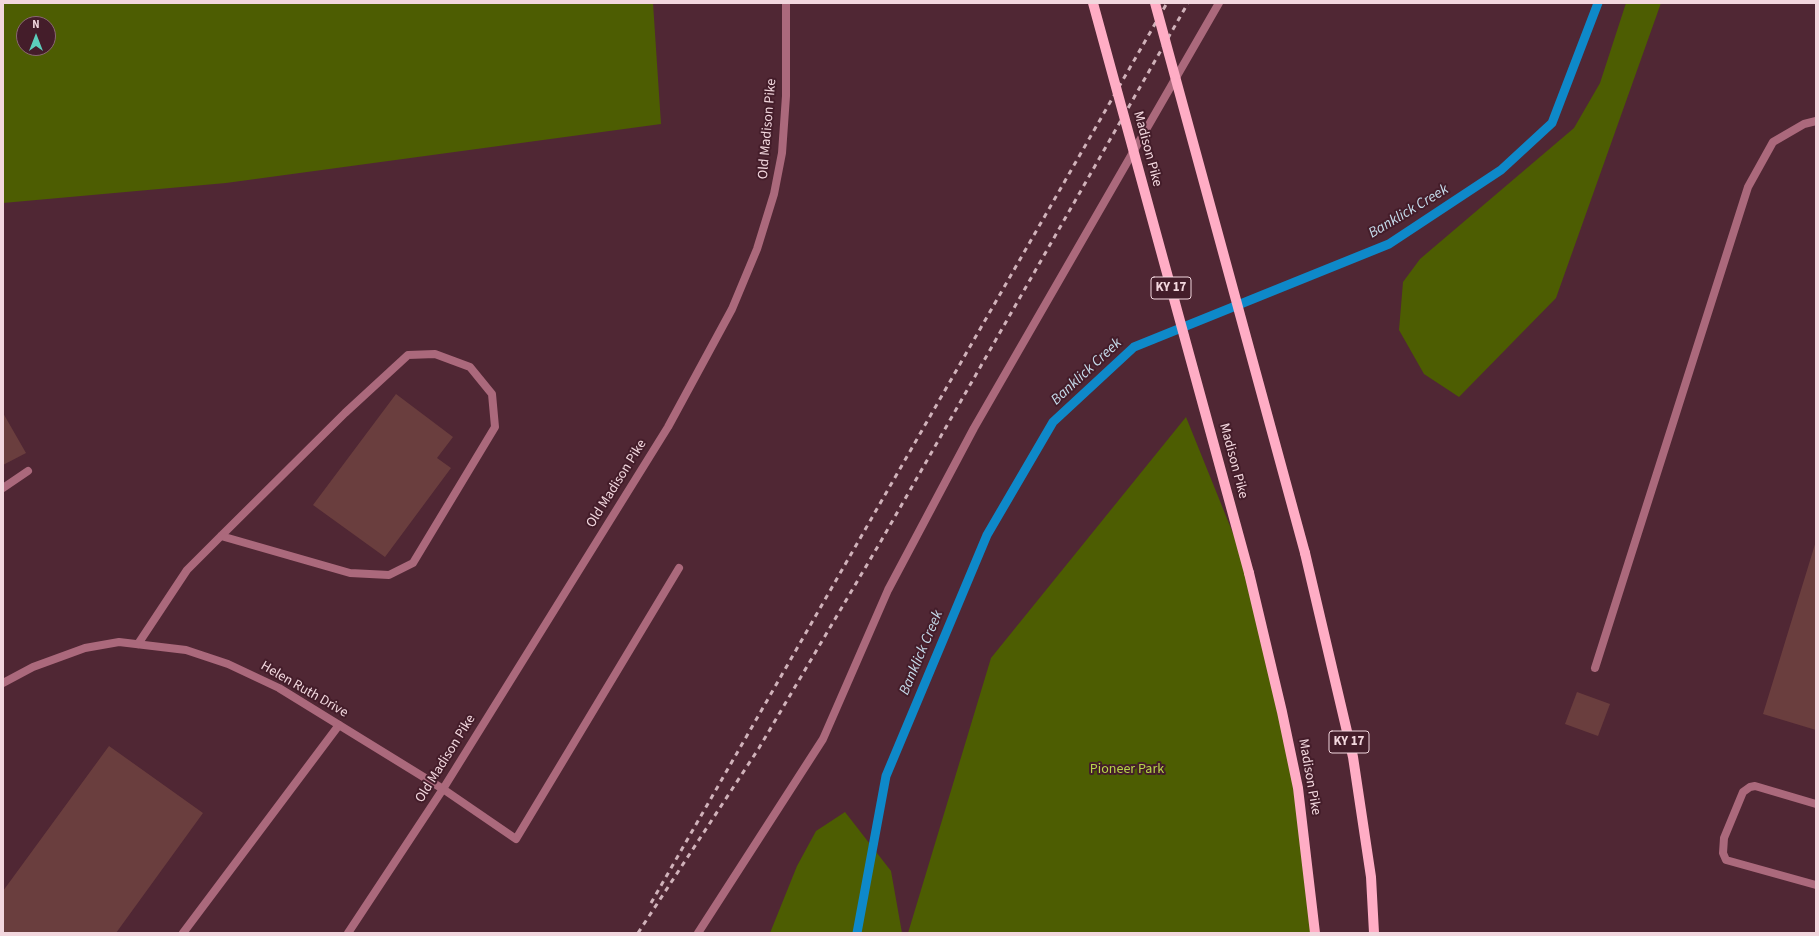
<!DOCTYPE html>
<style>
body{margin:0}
#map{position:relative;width:1819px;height:936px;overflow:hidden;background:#502734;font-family:"Source Sans 3",sans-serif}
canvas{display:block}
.frame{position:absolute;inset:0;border:4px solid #f2d7de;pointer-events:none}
.north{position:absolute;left:16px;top:16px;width:40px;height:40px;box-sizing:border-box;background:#441d2a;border:1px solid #8a6772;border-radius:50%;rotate:0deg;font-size:11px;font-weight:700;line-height:16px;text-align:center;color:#f2d7de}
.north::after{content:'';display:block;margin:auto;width:14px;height:18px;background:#5ccebb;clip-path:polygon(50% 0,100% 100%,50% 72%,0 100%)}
</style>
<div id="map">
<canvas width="1819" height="936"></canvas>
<div class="frame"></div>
<div class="north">N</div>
</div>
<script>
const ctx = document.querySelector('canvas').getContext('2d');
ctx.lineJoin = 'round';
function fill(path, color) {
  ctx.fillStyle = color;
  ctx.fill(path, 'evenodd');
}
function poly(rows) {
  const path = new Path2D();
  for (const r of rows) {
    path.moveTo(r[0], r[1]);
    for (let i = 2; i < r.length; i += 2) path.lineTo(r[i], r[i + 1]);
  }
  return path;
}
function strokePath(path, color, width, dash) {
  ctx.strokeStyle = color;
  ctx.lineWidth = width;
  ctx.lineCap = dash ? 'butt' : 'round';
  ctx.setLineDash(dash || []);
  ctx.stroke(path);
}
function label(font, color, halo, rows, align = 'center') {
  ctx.font = font + ' "Source Sans 3",sans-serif';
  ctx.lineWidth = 4;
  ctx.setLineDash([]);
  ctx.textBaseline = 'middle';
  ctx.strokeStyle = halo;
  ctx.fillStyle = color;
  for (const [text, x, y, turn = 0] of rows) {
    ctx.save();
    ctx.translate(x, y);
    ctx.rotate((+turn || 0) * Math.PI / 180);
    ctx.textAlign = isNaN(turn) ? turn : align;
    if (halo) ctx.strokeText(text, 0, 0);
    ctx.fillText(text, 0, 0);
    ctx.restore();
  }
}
const green = poly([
 [3,3,653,3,661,124,226,183,3,203],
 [24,24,48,24,48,48,24,48],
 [1626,3,1661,3,1556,298,1459,397,1424,374,1399,330,1403,282,1420,259,1574,128,1600,83],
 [1186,417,1249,573,1282,712,1315,933,908,933,991,658],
 [845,812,891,871,902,933,770,933,797,866,816,831]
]);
const stream = poly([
 [857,933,886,776,987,535,1053,422,1134,347,1389,244,1501,170,1552,123,1598,3]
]);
const building = poly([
 [396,394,453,437,437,458,451,468,385,557,313,505],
 [3,413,26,453,3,465],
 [1816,541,1816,730,1763,714],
 [1577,692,1610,704,1598,736,1565,724],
 [109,746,203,813,116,933,3,933,3,891]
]);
const service = poly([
 [3,488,28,471],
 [138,644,187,570,221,536,345,413,408,355,435,354,470,367,492,394,495,427,413,563,389,575,350,573,221,536],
 [1595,668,1748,187,1773,142,1804,124,1816,121],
 [443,789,516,839,679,568],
 [1816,804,1755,786,1750,787,1743,792,1724,838,1723,853,1726,860,1816,885],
 [183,933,339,725],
 [698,933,823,739,888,590,974,428,1219,3]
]);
const minor = poly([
 [3,683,33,667,85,648,119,642,186,650,228,664,279,688,443,789],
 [348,933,443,789,668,427,732,309,757,249,774,194,782,153,786,96,786,3]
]);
const primary = poly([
 [1305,553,1353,757,1371,877,1374,933],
 [1249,573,1282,712,1298,788,1315,933]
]);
const rail = poly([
 [651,903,1167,3],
 [638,933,759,748,881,541,1188,3]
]);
const primaryBridge = poly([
 [1093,3,1249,573],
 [1155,3,1305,553]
]);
const shields = [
 [1171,288,40],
 [1349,742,40]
];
const shieldNames = [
 ["KY 17",1171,288],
 ["KY 17",1349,742]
];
const streetNames = [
 ["Old Madison Pike",768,129,-85],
 ["Madison Pike",1147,149,75],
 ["Madison Pike",1233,461,75],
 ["Old Madison Pike",617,484,-58],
 ["Helen Ruth Drive",304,690,30],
 ["Old Madison Pike",446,759,-58],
 ["Madison Pike",1309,777,80]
];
const parkNames = [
 ["Pioneer Park",1127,770]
];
const waterNames = [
 ["Banklick Creek",1409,212,-31],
 ["Banklick Creek",1087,372,-43],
 ["Banklick Creek",922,653,-67]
];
fill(green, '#4d5d02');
strokePath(stream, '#0e89c9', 9);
fill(building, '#6a3e3e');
strokePath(service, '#ab697c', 8);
strokePath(minor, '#ab697c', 8);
strokePath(primary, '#ffadc5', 10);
strokePath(rail, '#d0b2ba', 3, [5, 5]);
strokePath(primaryBridge, '#ffadc5', 10);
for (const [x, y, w] of shields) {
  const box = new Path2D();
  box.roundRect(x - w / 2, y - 11, w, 22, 3);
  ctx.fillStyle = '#441d2a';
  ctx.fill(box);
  strokePath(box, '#f2d7de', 1);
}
label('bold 13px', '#f2d7de', null, shieldNames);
label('14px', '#f2d7de', '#441d2a', streetNames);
label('14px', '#b7d54a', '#441d2a', parkNames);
label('italic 15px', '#c5dbeb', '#441d2a', waterNames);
</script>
